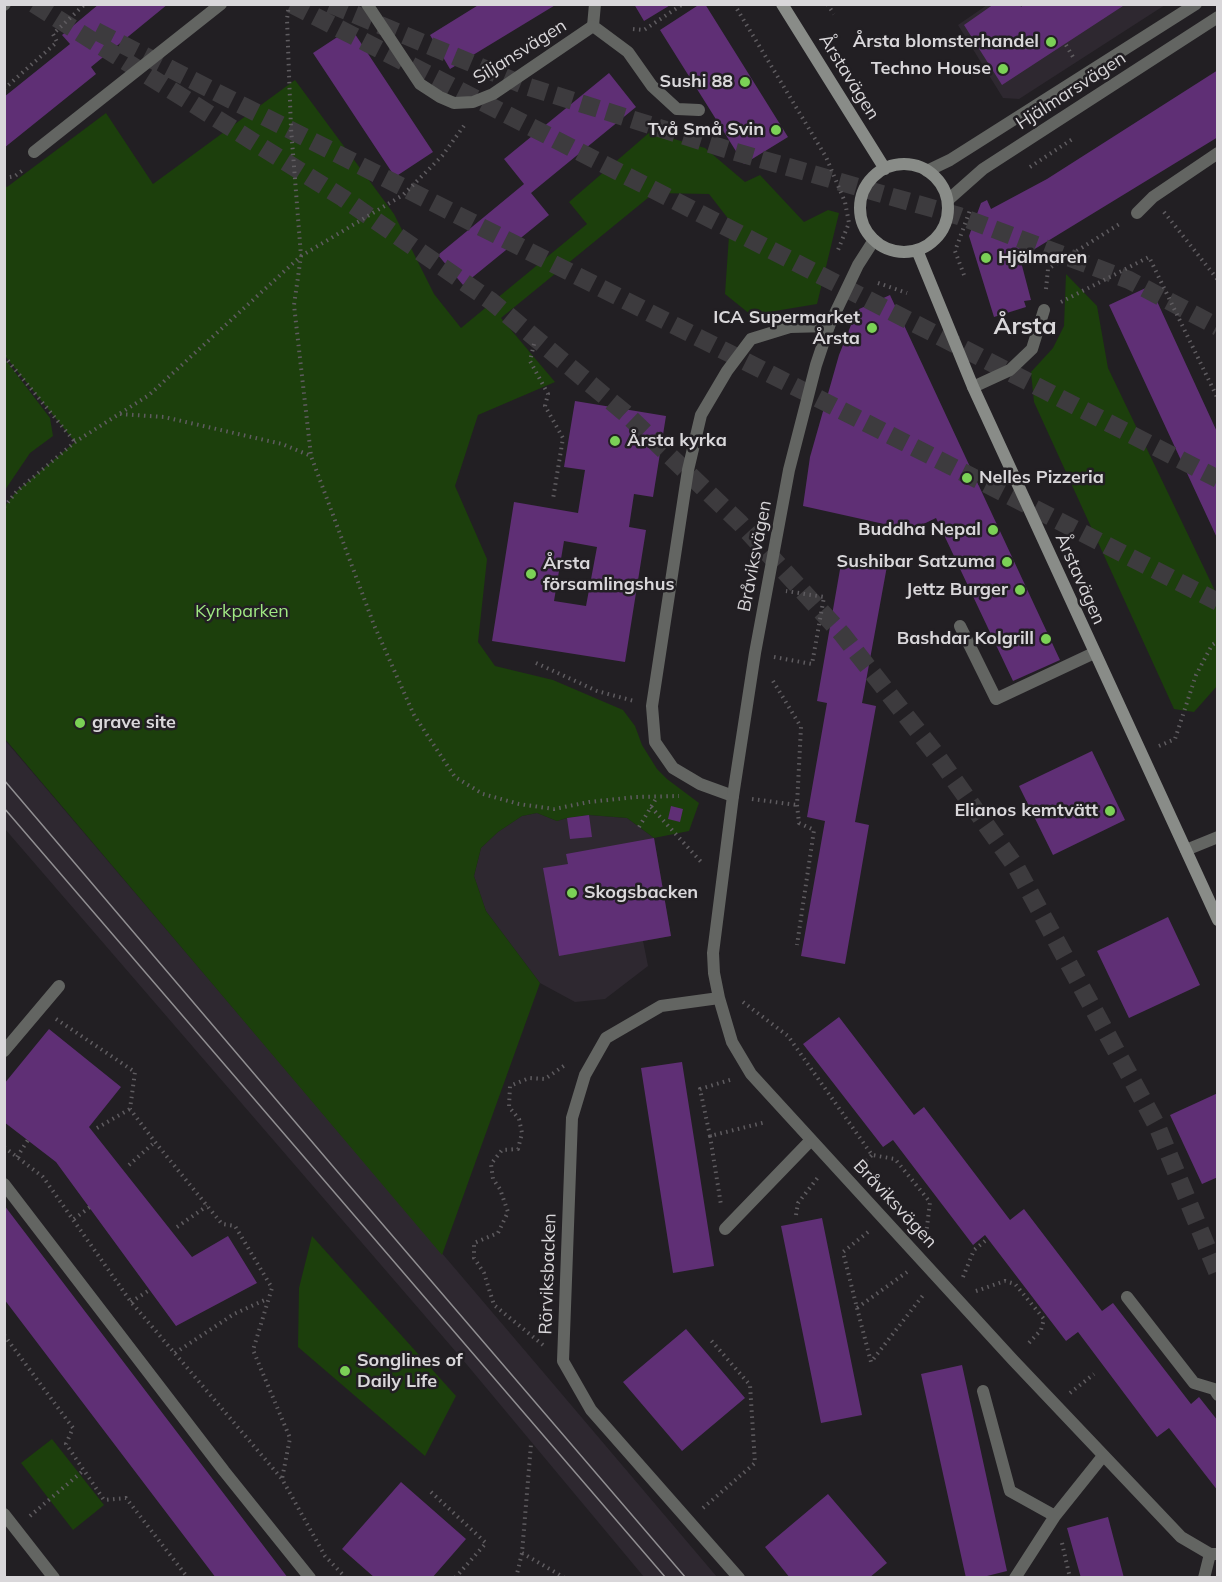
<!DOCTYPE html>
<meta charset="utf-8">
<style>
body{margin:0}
#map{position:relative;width:1222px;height:1582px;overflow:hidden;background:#221f23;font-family:Mulish,sans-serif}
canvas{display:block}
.frame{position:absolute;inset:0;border:6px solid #d9d7da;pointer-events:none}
</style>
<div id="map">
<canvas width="1222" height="1582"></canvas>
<div class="frame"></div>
</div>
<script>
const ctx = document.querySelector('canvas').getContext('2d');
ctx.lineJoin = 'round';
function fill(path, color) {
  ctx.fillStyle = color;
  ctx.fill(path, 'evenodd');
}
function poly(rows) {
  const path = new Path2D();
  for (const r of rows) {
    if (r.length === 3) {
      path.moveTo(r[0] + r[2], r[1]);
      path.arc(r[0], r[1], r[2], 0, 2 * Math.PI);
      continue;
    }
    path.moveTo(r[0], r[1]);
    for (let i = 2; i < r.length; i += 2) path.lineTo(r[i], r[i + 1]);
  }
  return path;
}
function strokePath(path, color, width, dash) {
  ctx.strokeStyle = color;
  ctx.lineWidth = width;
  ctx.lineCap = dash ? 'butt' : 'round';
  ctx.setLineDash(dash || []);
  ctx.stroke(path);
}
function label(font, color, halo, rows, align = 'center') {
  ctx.font = font + ' Mulish,sans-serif';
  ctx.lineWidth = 5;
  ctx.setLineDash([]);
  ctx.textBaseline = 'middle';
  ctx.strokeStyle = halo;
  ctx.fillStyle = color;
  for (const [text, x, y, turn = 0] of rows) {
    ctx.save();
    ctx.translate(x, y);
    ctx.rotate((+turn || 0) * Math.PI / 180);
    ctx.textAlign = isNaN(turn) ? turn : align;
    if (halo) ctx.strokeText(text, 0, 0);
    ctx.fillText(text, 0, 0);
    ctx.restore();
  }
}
const built = poly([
 [987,5,1165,5,1019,99,1003,98,958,25],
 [4,739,538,1366,717,1577,644,1577,463,1360,5,829],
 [537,813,557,821,567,818,589,815,627,818,654,838,671,936,643,941,648,966,605,999,575,1002,540,983,486,911,474,876,481,848,498,832,522,816]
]);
const green = poly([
 [295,80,394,214,434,294,461,328,587,224,569,202,650,132,705,148,745,182,760,175,804,222,828,210,839,213,817,304,751,315,725,294,730,221,709,194,654,193,501,318,555,382,478,415,455,486,487,559,478,642,495,666,553,680,623,710,635,726,642,745,657,769,667,779,699,803,689,831,654,838,627,818,589,815,567,818,557,821,537,813,522,816,498,832,481,848,474,876,486,911,540,983,442,1255,5,739,4,507,17,491,75,442,5,356,5,186,7,187,106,113,153,184],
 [1066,274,1097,306,1108,368,1217,595,1217,686,1194,712,1174,709,1034,402,1031,372,1053,348,1064,326],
 [5,359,50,418,53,436,30,453,5,490],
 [312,1236,456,1396,425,1456,298,1347,299,1288],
 [52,1439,104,1505,73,1530,21,1463]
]);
const building = poly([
 [99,4,168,4,91,67,96,74,4,148,4,97,70,44,62,35],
 [480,4,557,4,450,69,430,35],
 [634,4,672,4,644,21],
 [700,4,705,4,788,137,744,164,660,30],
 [994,4,1020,4,1021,7,1024,4,1126,4,1002,85,964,25],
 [351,28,433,152,395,177,313,53],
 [1218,70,1218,137,1020,258,1031,300,1024,301,1026,307,994,317,969,236,981,203,987,200,991,209,1047,179],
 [609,73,636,107,531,193,549,215,463,285,438,255,524,184,504,159],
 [1150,286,1218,434,1218,540,1109,305],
 [890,295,1060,660,1013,681,936,518,911,530,803,506,810,457,839,355,857,310],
 [575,401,666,416,653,497,634,494,629,527,646,530,625,662,492,641,514,502,578,513,585,470,564,467],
 [564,541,597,547,586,606,554,601],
 [842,558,887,566,862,703,876,706,855,822,869,825,845,964,801,956,825,821,807,817,827,703,817,701],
 [1092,751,1125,820,1053,855,1019,786],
 [671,806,683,809,680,822,668,819],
 [589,815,592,837,570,839,567,818],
 [654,838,671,936,559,956,543,868,568,864,566,854],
 [1168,917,1200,985,1129,1018,1097,951],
 [839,1017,914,1115,924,1107,1010,1220,1024,1209,1102,1311,1113,1303,1191,1404,1199,1397,1218,1421,1218,1491,1169,1428,1157,1437,1078,1332,1066,1341,985,1235,973,1245,893,1140,883,1147,803,1044],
 [49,1029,121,1087,89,1127,192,1257,228,1236,257,1283,176,1326,56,1162,4,1122,4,1084],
 [682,1062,714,1266,673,1273,641,1068],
 [1218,1093,1218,1177,1202,1184,1170,1115],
 [4,1205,288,1578,216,1578,4,1299],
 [822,1218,862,1415,821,1423,781,1226],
 [686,1329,745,1398,682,1451,623,1382],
 [962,1365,1007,1571,979,1578,966,1578,921,1374],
 [401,1482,466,1539,432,1578,375,1578,342,1549],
 [828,1494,887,1563,869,1578,790,1578,765,1547],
 [1108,1517,1124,1578,1081,1578,1067,1528]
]);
const highwayTunnel = poly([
 [34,4,343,198,491,301,625,413,740,523,842,634,935,753,1016,867,1157,1126,1218,1274],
 [291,4,1218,479],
 [330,4,526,86,729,150,959,216,1129,280,1218,327],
 [96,31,1218,602]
]);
const path = poly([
 [289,4,287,19,291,128,301,256,294,305,311,456,374,625,414,715,455,777,483,794,519,804,554,809,589,802,636,797,679,796],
 [734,4,826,157,845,202,849,223,838,250],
 [827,4,834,14],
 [633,29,644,30,683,4],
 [1066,45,1073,57],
 [4,89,57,42,53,34,85,4],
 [1030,167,1074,138],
 [4,178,15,176,23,170],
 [1164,212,1218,280],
 [964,275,955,251,970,210],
 [878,283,907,293],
 [1046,289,1048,269,1121,223],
 [1061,302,1149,257,1218,399],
 [534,344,530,361,548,394,545,406,563,438,553,499],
 [4,356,75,442],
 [120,414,164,417,282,444,311,456],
 [4,507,17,491,75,442,149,395,301,256,403,195,442,156,466,123],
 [774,657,812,664,824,597,786,591],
 [536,663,597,691,634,701],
 [773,681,801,727,797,805,799,823,814,830,797,945],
 [1159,746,1175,739,1196,675,1212,645,1218,641],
 [752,799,797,805],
 [651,807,703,864],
 [639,827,657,797],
 [743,1002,788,1036,872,1155,895,1159,930,1202,926,1235],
 [56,1019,135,1072,130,1109,155,1142,222,1224,235,1226,272,1288,253,1350,290,1438,282,1479],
 [730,1080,700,1089,710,1136,766,1122],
 [97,1128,130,1109],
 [710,1136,721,1205],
 [4,1147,43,1177,131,1302,282,1479,325,1556,346,1578],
 [17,1157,28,1140],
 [129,1165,155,1142],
 [862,1165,872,1155],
 [796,1215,798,1203,819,1176],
 [74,1219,90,1207],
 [177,1227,207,1206],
 [868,1232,843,1252,857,1308,907,1272],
 [963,1277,974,1250,985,1241],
 [976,1291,1005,1281,1015,1284,1044,1319,1041,1330,1027,1345],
 [131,1302,151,1289],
 [857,1308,871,1362,924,1294],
 [4,1335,73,1428,66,1444,104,1500,126,1498,188,1578],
 [543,1345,494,1305,484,1273,474,1258,474,1243,498,1233,508,1212,500,1189,493,1179,491,1164,502,1150,518,1149,522,1133,519,1119,509,1107,510,1086,529,1078,545,1079,565,1065],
 [175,1353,234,1314,267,1299],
 [1070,1393,1094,1374],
 [431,1492,486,1543,455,1578],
 [703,1508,755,1463,750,1385,709,1338],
 [30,1516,84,1470],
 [1062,1543,1070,1578],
 [522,1553,565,1578],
 [516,1578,522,1553,531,1444]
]);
const lane = poly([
 [595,4,593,26,628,52,652,86,677,109,699,110],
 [34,152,221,4],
 [1137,213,1153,197,1218,153],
 [973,387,1010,370,1032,349,1044,310],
 [960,626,996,699,1094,653],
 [733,796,700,784,673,768,655,742,652,706,688,470,701,415,727,371,751,339,790,327,829,326],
 [1186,850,1218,837],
 [4,1051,59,986],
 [4,1184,224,1471,310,1578],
 [725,1229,811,1140],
 [1127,1297,1194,1383,1214,1389,1218,1395],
 [983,1391,1010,1491,1055,1516,1103,1456],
 [1015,1578,1055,1516],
 [1204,1578,1210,1554]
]);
const street = poly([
 [367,4,420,84,440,97,454,103,473,102,493,94,593,26],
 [4,5,5,4],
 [927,171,950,160,1196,4],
 [948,200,983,169,1218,17],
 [874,240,858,265,829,326,816,365,789,470,755,653,733,796,713,953,714,973,719,998,732,1042,751,1074,1013,1360,1181,1537,1210,1554,1218,1554],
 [719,998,661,1006,606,1038,585,1075,572,1118,563,1361,591,1410,739,1578],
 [4,1514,54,1578]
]);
const secondary = poly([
 [782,4,885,169],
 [904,208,44],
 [917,250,973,387,1218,920]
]);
const tram = poly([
 [4,780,342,1177,686,1578],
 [4,808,666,1578]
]);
const markers = [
 [1051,42,6,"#7bd156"],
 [1003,69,6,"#7bd156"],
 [745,82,6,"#7bd156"],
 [776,130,6,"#7bd156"],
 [986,258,6,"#7bd156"],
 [872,328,6,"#7bd156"],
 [615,441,6,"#7bd156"],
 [967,478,6,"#7bd156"],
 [993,530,6,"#7bd156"],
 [1007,562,6,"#7bd156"],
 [531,574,6,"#7bd156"],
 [1020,590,6,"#7bd156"],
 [1046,639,6,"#7bd156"],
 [80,723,6,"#7bd156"],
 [1110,811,6,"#7bd156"],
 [572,893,6,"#7bd156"],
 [345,1371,6,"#7bd156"]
];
const poiNames = [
 ["Årsta blomsterhandel",1039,42],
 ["Techno House",991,69],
 ["Sushi 88",733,82],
 ["Två Små Svin",764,130],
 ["Hjälmaren",998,258,"left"],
 ["ICA Supermarket",860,318],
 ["Årsta",860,339],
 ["Årsta kyrka",627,441,"left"],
 ["Nelles Pizzeria",979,478,"left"],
 ["Buddha Nepal",981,530],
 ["Sushibar Satzuma",995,562],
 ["Årsta",543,564,"left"],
 ["församlingshus",543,585,"left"],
 ["Jettz Burger",1008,590],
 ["Bashdar Kolgrill",1034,639],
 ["grave site",92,723,"left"],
 ["Elianos kemtvätt",1098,811],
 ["Skogsbacken",584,893,"left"],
 ["Songlines of",357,1361,"left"],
 ["Daily Life",357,1382,"left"]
];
const streetNames = [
 ["Siljansvägen",520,52,-32],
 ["Årstavägen",849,77,58],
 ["Hjälmarsvägen",1071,91,-33],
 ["Bråviksvägen",755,556,-79],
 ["Årstavägen",1080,579,66],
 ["Bråviksvägen",895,1204,47],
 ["Rörviksbacken",548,1274,-88]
];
const parkNames = [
 ["Kyrkparken",242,612]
];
const districtNames = [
 ["Årsta",1025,327]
];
fill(built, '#2e2830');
fill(green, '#1c3f0c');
fill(building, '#5f2f75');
strokePath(highwayTunnel, '#3d3b3e', 18, [18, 9]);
strokePath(path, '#5f5c60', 4, [1.5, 4.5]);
strokePath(lane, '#636562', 12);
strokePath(street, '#636562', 12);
strokePath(secondary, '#898c88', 12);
strokePath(tram, '#908e91', 1.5);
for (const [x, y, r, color] of markers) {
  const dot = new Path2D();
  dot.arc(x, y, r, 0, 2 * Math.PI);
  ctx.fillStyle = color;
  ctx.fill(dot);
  strokePath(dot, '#221f23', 2);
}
label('bold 18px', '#d9d7da', '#221f23', poiNames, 'right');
label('18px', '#d9d7da', '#221f23', streetNames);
label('18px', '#9fe883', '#221f23', parkNames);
label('bold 24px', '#d9d7da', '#221f23', districtNames);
</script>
